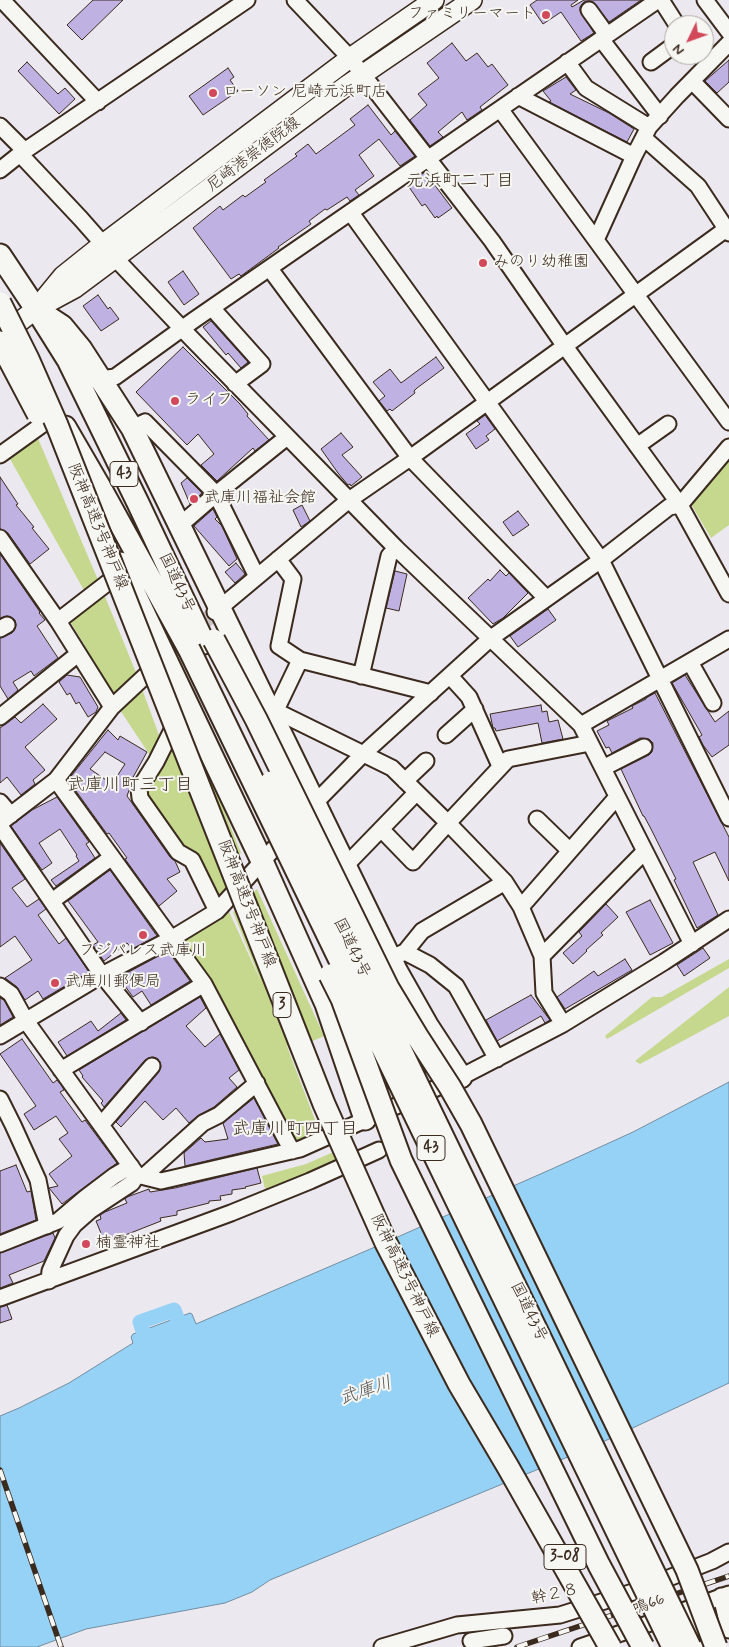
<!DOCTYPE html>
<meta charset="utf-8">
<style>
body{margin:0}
#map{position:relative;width:729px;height:1647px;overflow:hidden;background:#ebe8ef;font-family:Mynerve,sans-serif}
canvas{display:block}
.north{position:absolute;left:664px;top:15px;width:50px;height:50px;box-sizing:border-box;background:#f6f6f2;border:1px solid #aba49d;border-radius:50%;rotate:228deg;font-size:14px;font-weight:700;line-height:20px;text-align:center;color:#3b2a1e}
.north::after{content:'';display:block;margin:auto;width:18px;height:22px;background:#d1495b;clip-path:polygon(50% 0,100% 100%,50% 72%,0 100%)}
</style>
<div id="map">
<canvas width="729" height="1647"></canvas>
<div class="north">N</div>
</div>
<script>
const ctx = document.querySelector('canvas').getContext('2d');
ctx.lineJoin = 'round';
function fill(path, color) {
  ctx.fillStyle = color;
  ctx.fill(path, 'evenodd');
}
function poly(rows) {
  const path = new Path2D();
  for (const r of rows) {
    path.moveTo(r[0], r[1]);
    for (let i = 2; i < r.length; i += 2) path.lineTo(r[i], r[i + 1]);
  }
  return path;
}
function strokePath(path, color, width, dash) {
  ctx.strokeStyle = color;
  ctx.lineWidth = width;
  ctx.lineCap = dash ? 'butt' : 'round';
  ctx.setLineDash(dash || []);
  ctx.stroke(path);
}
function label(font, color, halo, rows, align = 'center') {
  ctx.font = font + ' Mynerve,"Klee One",sans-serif';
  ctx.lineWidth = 4;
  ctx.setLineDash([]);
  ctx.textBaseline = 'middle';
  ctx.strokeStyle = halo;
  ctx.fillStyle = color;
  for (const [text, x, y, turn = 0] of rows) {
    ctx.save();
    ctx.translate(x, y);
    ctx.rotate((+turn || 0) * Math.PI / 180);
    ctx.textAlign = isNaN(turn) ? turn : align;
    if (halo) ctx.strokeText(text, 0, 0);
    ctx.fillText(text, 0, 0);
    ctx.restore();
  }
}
const green = poly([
 [37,436,98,580,85,592,10,459],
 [729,461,729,525,711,538,691,504],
 [104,594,137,675,114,695,70,621],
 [142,689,159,735,151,757,118,707],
 [171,747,178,765,202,755,241,853,222,876,228,893,218,901,182,850,143,789],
 [257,889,324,1036,290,1051,286,1044,320,1133,294,1143,177,942,227,907,262,984,233,912],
 [729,959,729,968,607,1039,605,1036,652,997,662,997],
 [729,987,729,1016,640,1064,635,1061],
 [352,1144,357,1153,307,1174,265,1189,262,1176,306,1164]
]);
const water = poly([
 [729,1082,729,1383,592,1447,270,1580,252,1592,225,1603,86,1629,37,1647,0,1647,0,1416,19,1408,69,1383,133,1343,131,1337,133,1334,190,1313,192,1314,196,1324,368,1250,554,1168,633,1132,729,1082]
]);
const canal = poly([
 [143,1331,140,1322,174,1310,177,1318]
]);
const building = poly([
 [93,0,123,0,82,40,67,25,93,0],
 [537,0,578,0,571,5,572,7,584,0,641,0,609,22,593,2,589,1,584,2,580,7,580,11,594,33,581,41,561,12,543,24,530,5,537,0],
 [452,43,466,61,477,53,488,67,492,64,508,85,480,107,482,110,467,120,462,112,438,132,443,137,430,146,410,120,427,105,418,94,439,78,427,63,452,43],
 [729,60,729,82,717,93,705,81,729,60],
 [27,62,58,94,65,88,75,99,59,114,18,71,27,62],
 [228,68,234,77,230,80,238,91,203,115,189,96,228,68],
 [566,77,576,90,570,94,609,113,634,129,627,142,549,102,551,101,543,91,566,77],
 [368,105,391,135,395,131,415,156,400,166,379,139,359,155,374,176,355,190,359,195,350,201,347,197,327,210,325,209,309,221,311,224,278,247,279,248,241,276,239,274,231,279,193,228,220,206,223,210,243,195,245,197,266,182,264,180,297,156,295,154,308,144,316,154,355,125,350,119,368,105],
 [425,172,452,208,438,218,437,216,435,218,425,204,422,206,409,187,414,183,412,181,425,172],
 [183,271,199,294,184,305,168,282,183,271],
 [98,295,108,309,110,307,119,319,101,331,83,306,98,295],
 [211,321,248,362,241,368,228,353,226,355,203,327,211,321],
 [183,347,240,404,248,414,247,416,269,440,255,451,253,448,217,481,201,465,214,454,198,434,187,445,136,392,183,347],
 [436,357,444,368,417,388,414,391,415,393,392,411,390,409,387,411,379,401,385,396,373,382,390,369,401,383,436,357],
 [485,415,495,429,486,436,489,440,476,449,466,434,480,424,477,421,485,415],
 [341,433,353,447,342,455,362,477,351,486,350,484,348,485,338,473,321,449,341,433],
 [0,477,18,504,16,505,34,527,32,528,49,549,30,564,8,533,0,529,0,477],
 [187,478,202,493,190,504,181,483,187,478],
 [302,505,310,521,301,527,293,510,302,505],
 [213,509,217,517,215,519,222,526,237,559,229,566,194,526,213,509],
 [518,511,529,525,513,536,503,522,518,511],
 [0,554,40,612,39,613,45,620,37,626,58,658,34,676,31,671,13,682,18,690,8,699,0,686,0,638,12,633,15,629,16,625,15,620,11,617,7,616,0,618,0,554],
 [236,563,245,574,235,583,225,572,236,563],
 [500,570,506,576,509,573,528,593,503,618,493,624,468,598,488,579,490,581,500,570],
 [395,571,407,574,399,611,386,608,395,571],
 [548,609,556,620,518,647,510,636,548,609],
 [67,675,80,677,98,707,96,712,88,717,79,702,76,704,70,693,67,695,59,682,67,675],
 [685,675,715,722,729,711,729,745,712,757,703,745,699,737,702,735,672,683,685,675],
 [655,693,729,837,729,881,715,852,693,862,718,915,697,928,674,880,676,879,650,827,644,816,643,816,621,769,649,755,652,752,653,743,649,739,640,738,612,753,609,747,606,748,597,731,609,725,607,721,633,708,632,706,646,699,646,698,655,693],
 [43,704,57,719,25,747,45,770,33,780,35,784,21,795,7,777,0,783,0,728,15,717,21,723,43,704],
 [541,705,542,712,547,711,549,722,558,720,563,739,542,743,538,723,496,731,495,728,493,728,490,714,541,705],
 [108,730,118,740,120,736,147,752,131,781,132,782,127,796,170,857,175,861,180,872,167,879,177,891,159,906,125,859,127,858,109,833,107,834,68,780,108,730],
 [105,752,125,764,112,784,90,769,105,752],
 [57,797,89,842,86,844,95,858,56,886,51,880,79,861,76,856,77,855,60,829,39,843,52,863,42,870,11,826,32,810,57,797],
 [0,843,25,879,12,888,27,907,39,899,46,909,38,915,59,944,66,938,89,972,43,999,38,991,25,1000,17,987,5,978,32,960,15,936,0,947,0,843],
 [110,870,157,936,132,949,127,943,104,961,93,945,98,942,68,901,110,870],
 [650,900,673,943,650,955,626,912,650,900],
 [606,904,618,917,601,933,603,935,586,950,587,951,573,964,563,953,582,936,579,932,606,904],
 [703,948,710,958,684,976,677,965,703,948],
 [168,951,190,981,151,1005,142,991,133,997,122,982,128,978,125,974,168,951],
 [625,959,632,970,565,1009,557,997,594,971,598,976,625,959],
 [531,995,550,1020,545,1023,541,1016,497,1041,486,1020,531,995],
 [200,997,206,1008,186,1026,205,1047,220,1034,239,1070,229,1078,237,1087,214,1107,199,1115,189,1123,176,1108,163,1120,145,1101,121,1127,116,1122,159,1072,161,1067,158,1059,153,1057,145,1060,104,1107,101,1103,103,1101,82,1077,83,1076,79,1070,200,997],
 [0,998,4,1000,13,1017,0,1025,0,998],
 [121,1013,126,1020,67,1056,58,1042,91,1021,98,1031,121,1013],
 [22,1039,53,1083,57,1080,62,1086,64,1090,60,1092,82,1122,85,1120,117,1163,62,1204,49,1188,58,1186,49,1174,72,1156,59,1139,68,1133,56,1116,34,1130,24,1114,36,1106,0,1054,22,1039],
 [254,1098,278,1144,185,1166,184,1153,201,1138,205,1142,228,1139,223,1123,254,1098],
 [16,1165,27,1192,31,1191,36,1220,0,1234,0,1171,16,1165],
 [257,1168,261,1183,245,1187,246,1188,232,1190,232,1194,220,1196,221,1200,209,1201,209,1203,177,1211,177,1215,160,1218,161,1221,105,1243,96,1221,101,1219,100,1215,105,1212,127,1203,125,1199,127,1197,149,1189,150,1192,175,1188,257,1168],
 [53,1233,55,1238,44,1261,9,1275,13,1283,0,1288,0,1253,53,1233],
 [7,1305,12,1319,0,1323,0,1307,7,1305]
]);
const minorTunnel = poly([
 [169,654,215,612]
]);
const minor = poly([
 [2,0,98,102],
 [295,0,350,58,492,241,564,345,680,505,729,594],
 [661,0,677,25],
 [705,0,729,32],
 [589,10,607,35],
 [601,39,660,116],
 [567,62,586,88,649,127],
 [651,62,674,45],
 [692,81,729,119],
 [518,96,634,156],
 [500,109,729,422],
 [0,126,25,151],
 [644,138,698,186,729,233],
 [20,154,81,219,103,244],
 [0,170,20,154,247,0],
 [351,213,601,560,729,818],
 [596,240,634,156,649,127,677,96,729,43],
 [115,258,191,338,396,548,581,725,692,944],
 [270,269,410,458,546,598],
 [212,308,262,364,235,384],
 [101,379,115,377,194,320,658,0],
 [132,428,145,422,216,494,257,577],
 [637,446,668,424],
 [0,455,50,419],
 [179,526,216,494,287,437],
 [0,538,58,621,112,707],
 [278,559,293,579,279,646,300,660,431,693],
 [215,612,349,500,410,458,729,227],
 [58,621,124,570],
 [0,629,7,625],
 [690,662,713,703],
 [361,676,389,556,396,548],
 [450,676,469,697,500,766],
 [272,714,282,714,392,768,448,823,505,882,521,907,542,956,544,993,563,1024],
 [272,714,277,708,300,660],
 [0,717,78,654],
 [177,720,156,762,139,789,140,798,178,852,192,860,217,911],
 [581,725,729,639],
 [446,735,475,709],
 [603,768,644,747],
 [56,780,204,984,292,1151],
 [405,781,426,761],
 [0,802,11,815],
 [308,810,362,755,491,638,601,560,669,507,680,505,729,447],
 [537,819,569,850],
 [0,823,56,780,112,707,159,663],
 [0,826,102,975,141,1023],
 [381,829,413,862,448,823,508,759,590,743],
 [345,863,352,859,416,793],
 [52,901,112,857],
 [521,907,617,797],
 [405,952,430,965,456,986,497,1059],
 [398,955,405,952,422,931,505,882],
 [542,956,645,851],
 [0,986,11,994,26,1021,137,1175],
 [0,1036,102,975,171,939,217,911,288,833],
 [61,1070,204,984],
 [364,1089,440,1057],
 [0,1099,13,1125,38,1180,47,1226],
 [101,1125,152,1066],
 [144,1176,203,1123,219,1115,257,1083],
 [0,1244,58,1221,85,1198,114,1176,131,1166],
 [49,1281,50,1271,66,1236,74,1225,91,1210,132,1183,137,1175,161,1181,300,1149,461,1077,563,1024,664,962,729,919],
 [0,1298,231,1213,310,1181,379,1150],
 [721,1596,729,1630],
 [688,1609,705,1647],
 [471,1641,504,1636],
 [382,1647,457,1625,560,1615,633,1592,712,1561,729,1552],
 [580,1647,642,1626,729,1594]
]);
const major = poly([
 [40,304,63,276,103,244,350,58,434,0],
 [1,336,36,309,75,288,346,86,472,0]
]);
const highway = poly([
 [0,255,36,309,68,360,138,503,204,643],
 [36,309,62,326,81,349,132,428,397,972,427,1025,461,1077],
 [65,427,101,489,189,649],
 [120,563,262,861,326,1004,365,1119]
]);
const rail = poly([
 [0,1470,61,1647],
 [517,1647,729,1576]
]);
const highwayBridge = poly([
 [0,303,28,359,57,425,324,1104,386,1243,459,1384,508,1467,610,1647],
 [0,342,38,414],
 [214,640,256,719,388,988,417,1036,450,1087,471,1124,687,1570,716,1647],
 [189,649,673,1647],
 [271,782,690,1647],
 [330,975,342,999,401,1160,599,1565,643,1647]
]);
const markers = [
 [546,15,5,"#d1495b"],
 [213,93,5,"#d1495b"],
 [483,263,5,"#d1495b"],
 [175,401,5,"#d1495b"],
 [194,499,5,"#d1495b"],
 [143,935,5,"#d1495b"],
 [55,983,5,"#d1495b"],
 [86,1244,5,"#d1495b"]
];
const shields = [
 [124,474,28],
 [282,1005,18],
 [431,1148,28],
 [565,1557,42]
];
const shieldNames = [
 ["43",124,474],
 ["3",282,1005],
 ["43",431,1148],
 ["3-08",565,1557]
];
const poiNames = [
 ["ファミリーマート",536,15,"right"],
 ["ローソン 尼崎元浜町店",223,93],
 ["みのり幼稚園",493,263],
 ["ライフ",185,401],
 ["武庫川福祉会館",204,499],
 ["フジパレス武庫川",143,952,"center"],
 ["武庫川郵便局",65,983],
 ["楠霊神社",96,1244]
];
const streetNames = [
 ["尼崎港崇徳院線",254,155,-37],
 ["阪神高速3号神戸線",97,527,68],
 ["国道43号",176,583,65],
 ["阪神高速3号神戸線",246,904,69],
 ["国道43号",351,948,64],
 ["阪神高速3号神戸線",404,1276,64],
 ["国道43号",528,1312,64],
 ["幹２８",555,1595,-12],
 ["鳴66",649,1605,-20]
];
const neighbourhoodNames = [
 ["元浜町二丁目",460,182],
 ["武庫川町三丁目",130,786],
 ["武庫川町四丁目",295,1130]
];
const waterNames = [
 ["武庫川",366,1392,-19]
];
fill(green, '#c5d88d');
fill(water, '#96d1f6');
strokePath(water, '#728ea0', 1);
strokePath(canal, '#96d1f6', 15);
fill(building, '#bfb2e3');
strokePath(building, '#3b2a1e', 1);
strokePath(minorTunnel, '#c8c2c5', 15, [15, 8]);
strokePath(minor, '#3b2a1e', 19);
strokePath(major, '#3b2a1e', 22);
strokePath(highway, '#3b2a1e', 25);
strokePath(minor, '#f6f6f2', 15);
strokePath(major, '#f6f6f2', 19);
strokePath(highway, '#f6f6f2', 21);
strokePath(rail, '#3b2a1e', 5.5);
strokePath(rail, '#f6f6f2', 4, [11]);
strokePath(highwayBridge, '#3b2a1e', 25, []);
strokePath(highwayBridge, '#f6f6f2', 21);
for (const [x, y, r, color] of markers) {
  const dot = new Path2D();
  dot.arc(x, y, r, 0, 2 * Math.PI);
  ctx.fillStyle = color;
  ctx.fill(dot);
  strokePath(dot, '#f6f6f2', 2);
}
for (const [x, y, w] of shields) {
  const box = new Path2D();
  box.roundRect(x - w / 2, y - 12.5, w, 25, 4);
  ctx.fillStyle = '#f6f6f2';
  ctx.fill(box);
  strokePath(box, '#3b2a1e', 1);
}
label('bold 15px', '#3b2a1e', null, shieldNames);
label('16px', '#3b2a1e', '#f6f6f2', poiNames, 'left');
label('16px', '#3b2a1e', '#f6f6f2', streetNames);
label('18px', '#3b2a1e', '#f6f6f2', neighbourhoodNames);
label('italic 18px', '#525454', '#f6f6f2', waterNames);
</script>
